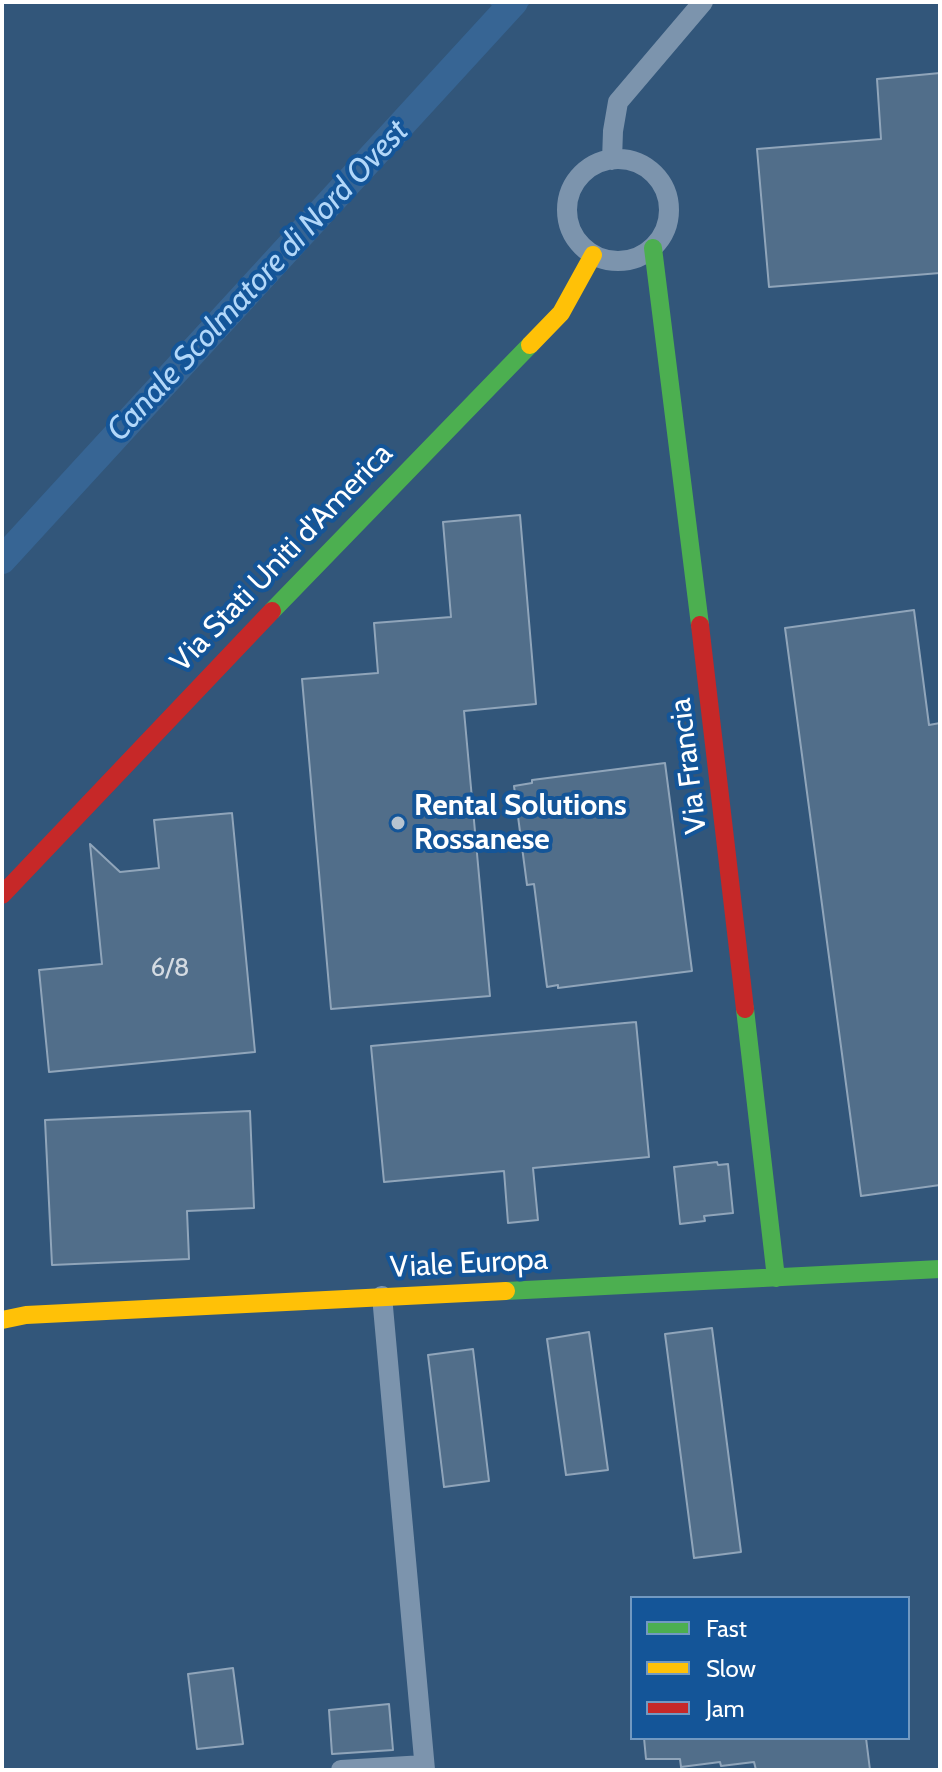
<!DOCTYPE html>
<style>
body{margin:0}
#map{position:relative;width:942px;height:1772px;overflow:hidden;background:#32567a;font-family:Cabin,sans-serif}
canvas{display:block}
.frame{position:absolute;inset:0;border:4px solid #fff;pointer-events:none}
.legend{position:absolute;left:630px;top:1596px;width:280px;height:144px;box-sizing:border-box;background:#145598;border:2px solid #7299c1;margin:0;padding:10px 14px;list-style:none;font-size:24px;color:#fff}
.legend li{display:flex;align-items:center;gap:16px;height:40px}
.legend b{width:40px;border:2px solid #7299c1}
</style>
<div id="map">
<canvas width="942" height="1772"></canvas>
<div class="frame"></div>
<ul class="legend">
<li><b style="height:10px;background:#4caf50"></b>Fast</li>
<li><b style="height:10px;background:#ffc107"></b>Slow</li>
<li><b style="height:10px;background:#c62828"></b>Jam</li>
</ul>
</div>
<script>
const ctx = document.querySelector('canvas').getContext('2d');
ctx.lineJoin = 'round';
function fill(path, color) {
  ctx.fillStyle = color;
  ctx.fill(path, 'evenodd');
}
function poly(rows) {
  const path = new Path2D();
  for (const r of rows) {
    if (r.length === 3) {
      path.moveTo(r[0] + r[2], r[1]);
      path.arc(r[0], r[1], r[2], 0, 2 * Math.PI);
      continue;
    }
    path.moveTo(r[0], r[1]);
    for (let i = 2; i < r.length; i += 2) path.lineTo(r[i], r[i + 1]);
  }
  return path;
}
function strokePath(path, color, width, dash) {
  ctx.strokeStyle = color;
  ctx.lineWidth = width;
  ctx.lineCap = dash ? 'butt' : 'round';
  ctx.setLineDash(dash || []);
  ctx.stroke(path);
}
function label(font, color, halo, rows, align = 'center') {
  ctx.font = font + ' Cabin,sans-serif';
  ctx.lineWidth = 8;
  ctx.setLineDash([]);
  ctx.textBaseline = 'middle';
  ctx.strokeStyle = halo;
  ctx.fillStyle = color;
  for (const [text, x, y, turn = 0] of rows) {
    ctx.save();
    ctx.translate(x, y);
    ctx.rotate((+turn || 0) * Math.PI / 180);
    ctx.textAlign = isNaN(turn) ? turn : align;
    if (halo) ctx.strokeText(text, 0, 0);
    ctx.fillText(text, 0, 0);
    ctx.restore();
  }
}
const water = poly([
 [492,2,531,2,511,23,490,4]
]);
const canal = poly([
 [2,560,514,2]
]);
const building = poly([
 [940,73,940,273,769,287,757,149,881,139,877,79,940,73],
 [520,515,536,704,464,711,490,996,331,1009,302,679,378,673,374,623,451,617,443,522,520,515],
 [914,610,929,725,940,723,940,1185,861,1196,785,628,914,610],
 [665,763,692,971,558,988,558,985,547,987,534,884,527,885,514,786,532,783,532,780,665,763],
 [232,813,255,1052,49,1072,39,970,102,964,90,844,120,872,159,868,154,820,232,813],
 [636,1022,649,1157,533,1168,538,1220,508,1223,504,1171,384,1182,371,1046,636,1022],
 [250,1111,254,1208,187,1211,189,1259,52,1265,45,1120,250,1111],
 [717,1162,718,1165,728,1164,733,1213,704,1216,705,1221,680,1224,674,1167,717,1162],
 [712,1328,741,1552,694,1558,665,1334,712,1328],
 [589,1332,608,1470,566,1475,547,1339,589,1332],
 [473,1349,489,1481,444,1487,428,1355,473,1349],
 [233,1668,243,1744,197,1749,188,1674,233,1668],
 [389,1704,393,1750,332,1754,329,1710,389,1704],
 [644,1738,866,1738,870,1770,756,1770,754,1762,721,1766,720,1762,681,1767,680,1759,646,1759,644,1738]
]);
const street = poly([
 [618,210,51],
 [612,160,613,131,618,102,703,2],
 [382,1296,425,1770],
 [341,1770,424,1765]
]);
const fast = poly([
 [653,248,700,625],
 [272,611,530,345],
 [745,1009,776,1278],
 [506,1291,940,1269]
]);
const slow = poly([
 [530,345,561,313,593,255],
 [2,1320,26,1315,506,1291]
]);
const jam = poly([
 [700,625,745,1009],
 [2,895,272,611]
]);
const markers = [
 [398,823,8,"#b7c4d0"]
];
const numberNames = [
 ["6/8",170,968]
];
const streetNames = [
 ["Via Stati Uniti d'America",282,558,-46],
 ["Via Francia",689,766,-97],
 ["Viale Europa",469,1264,-3]
];
const poiNames = [
 ["Rental Solutions",414,806],
 ["Rossanese",414,840]
];
const waterNames = [
 ["Canale Scolmatore di Nord Ovest",258,281,-47]
];
fill(water, '#376594');
strokePath(canal, '#376594', 28);
fill(building, '#516e8a');
strokePath(building, '#90a5ba', 2);
strokePath(street, '#7c94ad', 20);
strokePath(fast, '#4caf50', 18);
strokePath(slow, '#ffc107', 18);
strokePath(jam, '#c62828', 18);
for (const [x, y, r, color] of markers) {
  const dot = new Path2D();
  dot.arc(x, y, r, 0, 2 * Math.PI);
  ctx.fillStyle = color;
  ctx.fill(dot);
  strokePath(dot, '#145598', 3);
}
label('26px', '#d4dbe2', null, numberNames);
label('30px', '#fff', '#145598', streetNames);
label('bold 30px', '#fff', '#145598', poiNames, 'left');
label('italic 32px', '#b2d7f9', '#145598', waterNames);
</script>
